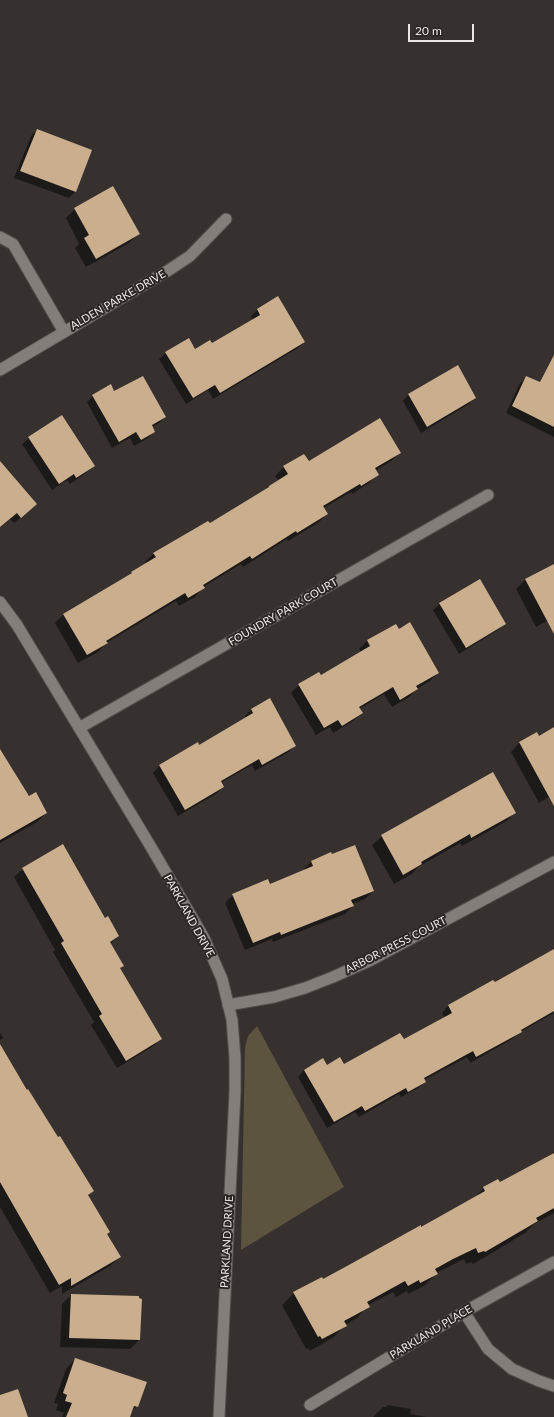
<!DOCTYPE html>
<style>
body{margin:0}
#map{position:relative;width:554px;height:1417px;overflow:hidden;background:#36312e;font-family:Lato,sans-serif}
canvas{display:block}
.scale{position:absolute;left:408px;top:24px;width:66px;height:18px;box-sizing:border-box;border:2px solid #eae7e5;border-top:0;padding-left:5px;font-size:12px;line-height:14px;white-space:nowrap;color:#eae7e5;-webkit-text-stroke:3px #2c2725;paint-order:stroke}
</style>
<div id="map">
<canvas width="554" height="1417"></canvas>
<div class="scale">20 m</div>
</div>
<script>
const ctx = document.querySelector('canvas').getContext('2d');
ctx.lineJoin = 'round';
function fill(path, color) {
  ctx.fillStyle = color;
  ctx.fill(path, 'evenodd');
}
function poly(rows) {
  const path = new Path2D();
  for (const r of rows) {
    path.moveTo(r[0], r[1]);
    for (let i = 2; i < r.length; i += 2) path.lineTo(r[i], r[i + 1]);
  }
  return path;
}
function strokePath(path, color, width, dash) {
  ctx.strokeStyle = color;
  ctx.lineWidth = width;
  ctx.lineCap = dash ? 'butt' : 'round';
  ctx.setLineDash(dash || []);
  ctx.stroke(path);
}
function label(font, color, halo, rows, align = 'center') {
  ctx.font = font + ' Lato,sans-serif';
  ctx.lineWidth = 4;
  ctx.setLineDash([]);
  ctx.textBaseline = 'middle';
  ctx.strokeStyle = halo;
  ctx.fillStyle = color;
  for (const [text, x, y, turn = 0] of rows) {
    ctx.save();
    ctx.translate(x, y);
    ctx.rotate((+turn || 0) * Math.PI / 180);
    ctx.textAlign = isNaN(turn) ? turn : align;
    if (halo) ctx.strokeText(text, 0, 0);
    ctx.fillText(text, 0, 0);
    ctx.restore();
  }
}
const green = poly([
 [257,1026,344,1187,241,1250,245,1047,248,1036]
]);
const shadow = poly([
 [37,130,76,191,69,198,14,178,31,136],
 [75,209,138,234,129,243,86,267,75,248,79,244,66,218],
 [257,310,304,342,298,348,213,399,208,390,186,404,159,359,166,353,195,350,212,345,253,320,251,316],
 [527,377,554,390,554,437,506,413,520,383],
 [114,393,165,417,158,424,152,427,154,431,148,438,134,446,130,438,112,448,87,402,93,396],
 [409,394,475,397,469,404,421,433,403,401],
 [29,438,94,466,87,472,70,484,67,480,52,490,22,444],
 [400,452,391,461,375,471,378,474,369,483,352,494,351,492,323,508,327,514,318,523,288,541,287,539,243,567,241,564,203,587,195,597,179,606,176,601,106,643,98,652,78,663,55,623,63,615,127,577,132,572,146,564,145,562,154,553,209,525,279,481,275,476,284,467,309,463],
 [0,462,29,511,14,523,10,519,0,527],
 [554,565,554,617,536,627,516,589,525,580],
 [479,581,505,624,498,630,459,654,433,610,440,604],
 [395,625,438,673,430,681,417,689,409,697,392,707,384,694,359,709,361,713,353,721,333,733,330,727,316,735,291,693,299,685,320,676,361,652,359,649,367,641],
 [269,699,295,745,289,752,255,771,252,765,220,783,223,787,216,794,178,816,153,773,159,766,197,744,199,746,246,719,245,716,251,710],
 [554,729,554,794,539,803,511,752,519,743,537,733,539,737],
 [0,751,28,797,46,813,37,822,0,843],
 [514,813,505,822,462,846,460,843,418,867,412,874,394,884,372,845,382,836],
 [312,861,373,891,365,899,352,904,353,906,345,914,273,942,272,939,245,950,225,903,233,895,269,885,304,870,304,869],
 [23,869,105,919,118,936,110,944,123,966,119,969,161,1039,152,1047,117,1068,91,1025,94,1022,53,952,55,950,14,877],
 [554,950,554,1013,520,1032,514,1038,470,1063,467,1057,424,1080,425,1082,418,1088,401,1097,399,1094,359,1117,355,1112,327,1128,298,1077,304,1070,326,1066,344,1065,403,1041,445,1018,442,1013,448,1006,493,981,494,984],
 [0,1033,3,1038,0,1040],
 [0,1046,58,1139,93,1191,88,1196,106,1234,120,1257,110,1266,62,1294,62,1286,50,1293,0,1207],
 [554,1152,554,1213,534,1224,525,1233,497,1250,473,1264,471,1262,466,1264,464,1259,436,1273,436,1274,424,1286,408,1294,407,1291,396,1297,393,1292,368,1305,357,1318,345,1325,334,1337,310,1351,308,1348,306,1349,282,1305,294,1293,322,1280,421,1228,473,1199,484,1188,500,1184,550,1155],
 [71,1295,141,1300,139,1340,130,1349,60,1347,62,1304],
 [75,1359,137,1406,130,1413,129,1417,62,1417,64,1413,56,1410,58,1404,54,1403,66,1369],
 [388,1405,411,1409,410,1414,427,1417,373,1417,383,1407,386,1407]
]);
const building = poly([
 [37,129,92,150,76,192,20,171],
 [113,186,140,234,96,259,84,238,89,235,74,208],
 [278,296,305,342,220,393,215,385,193,398,165,352,189,338,195,349,210,340,212,343,260,315,257,309],
 [554,355,554,427,512,406,526,376,540,382],
 [458,365,476,398,427,427,408,394],
 [143,376,166,417,152,425,155,432,141,440,136,432,119,442,92,395,111,384,114,391],
 [62,415,95,466,76,478,74,474,59,484,28,437],
 [380,418,401,453,375,468,379,475,361,486,360,484,323,506,328,514,297,533,296,531,252,559,250,556,203,585,205,588,188,598,185,593,106,641,108,643,87,655,63,614,132,573,131,572,156,557,153,553,208,521,210,523,269,487,269,486,288,474,283,466,304,454,309,461],
 [0,461,37,504,21,518,17,513,0,527],
 [554,564,554,634,525,579],
 [480,579,506,624,466,648,439,603],
 [410,622,439,673,416,686,418,689,400,700,393,687,359,707,363,713,342,726,338,720,324,728,298,684,319,672,321,675,370,646,367,640,396,624,399,629],
 [270,698,296,746,262,765,259,759,221,781,224,787,185,810,159,765,198,742,199,745,253,713,251,709],
 [554,727,554,806,519,742,537,732,539,736],
 [0,749,29,796,36,792,47,813,0,840],
 [493,772,516,813,471,838,470,834,421,862,422,864,403,875,381,835],
 [63,844,105,918,108,916,119,936,110,942,124,966,120,968,162,1039,126,1061,99,1016,102,1014,61,943,64,941,22,868],
 [355,845,374,891,351,900,354,906,281,935,280,932,253,943,232,894,268,879,270,884,313,866,311,861,331,852,332,854],
 [554,949,554,1011,521,1030,522,1032,476,1057,473,1051,424,1078,426,1082,408,1092,406,1088,365,1111,362,1106,334,1122,304,1070,323,1058,327,1065,340,1057,344,1064,400,1033,404,1039,452,1013,448,1005,493,980,495,982],
 [0,1044,27,1090,28,1089,58,1137,60,1136,94,1191,88,1195,110,1232,107,1234,121,1257,71,1286,71,1278,59,1285,0,1182],
 [554,1153,554,1208,536,1218,538,1221,485,1252,484,1251,478,1253,476,1248,453,1259,435,1269,438,1274,420,1283,419,1280,408,1286,405,1281,367,1302,370,1307,344,1321,347,1326,322,1339,320,1336,318,1337,293,1292,322,1277,323,1279,347,1266,421,1225,421,1227,485,1191,483,1187,498,1179,500,1182],
 [71,1294,139,1296,139,1298,142,1299,140,1340,69,1338],
 [75,1358,147,1382,138,1407,134,1406,130,1417,66,1417,72,1403,65,1401,67,1395,63,1393],
 [18,1389,28,1417,0,1417,0,1395]
]);
const minor = poly([
 [0,237,13,244,64,332],
 [0,370,169,270,190,256,226,219],
 [0,602,17,625,151,847,204,938,222,979,232,1020,235,1058,235,1092,219,1417],
 [79,728,488,495],
 [228,1005,274,997,305,988,333,977,371,960,554,862],
 [464,1312,488,1349,512,1369,539,1381,554,1386],
 [310,1405,464,1312,554,1262]
]);
const streetNames = [
 ["ALDEN PARKE DRIVE",118,300,-30],
 ["FOUNDRY PARK COURT",283,612,-30],
 ["PARKLAND DRIVE",189,916,61],
 ["ARBOR PRESS COURT",396,945,-27],
 ["PARKLAND DRIVE",227,1242,-87],
 ["PARKLAND PLACE",431,1332,-31]
];
fill(green, '#5c543f');
fill(shadow, '#0007');
fill(building, '#caae8e');
strokePath(minor, '#524f4d', 13);
strokePath(minor, '#847e7b', 11);
label('11px', '#eae7e5', '#2c2725', streetNames);
</script>
